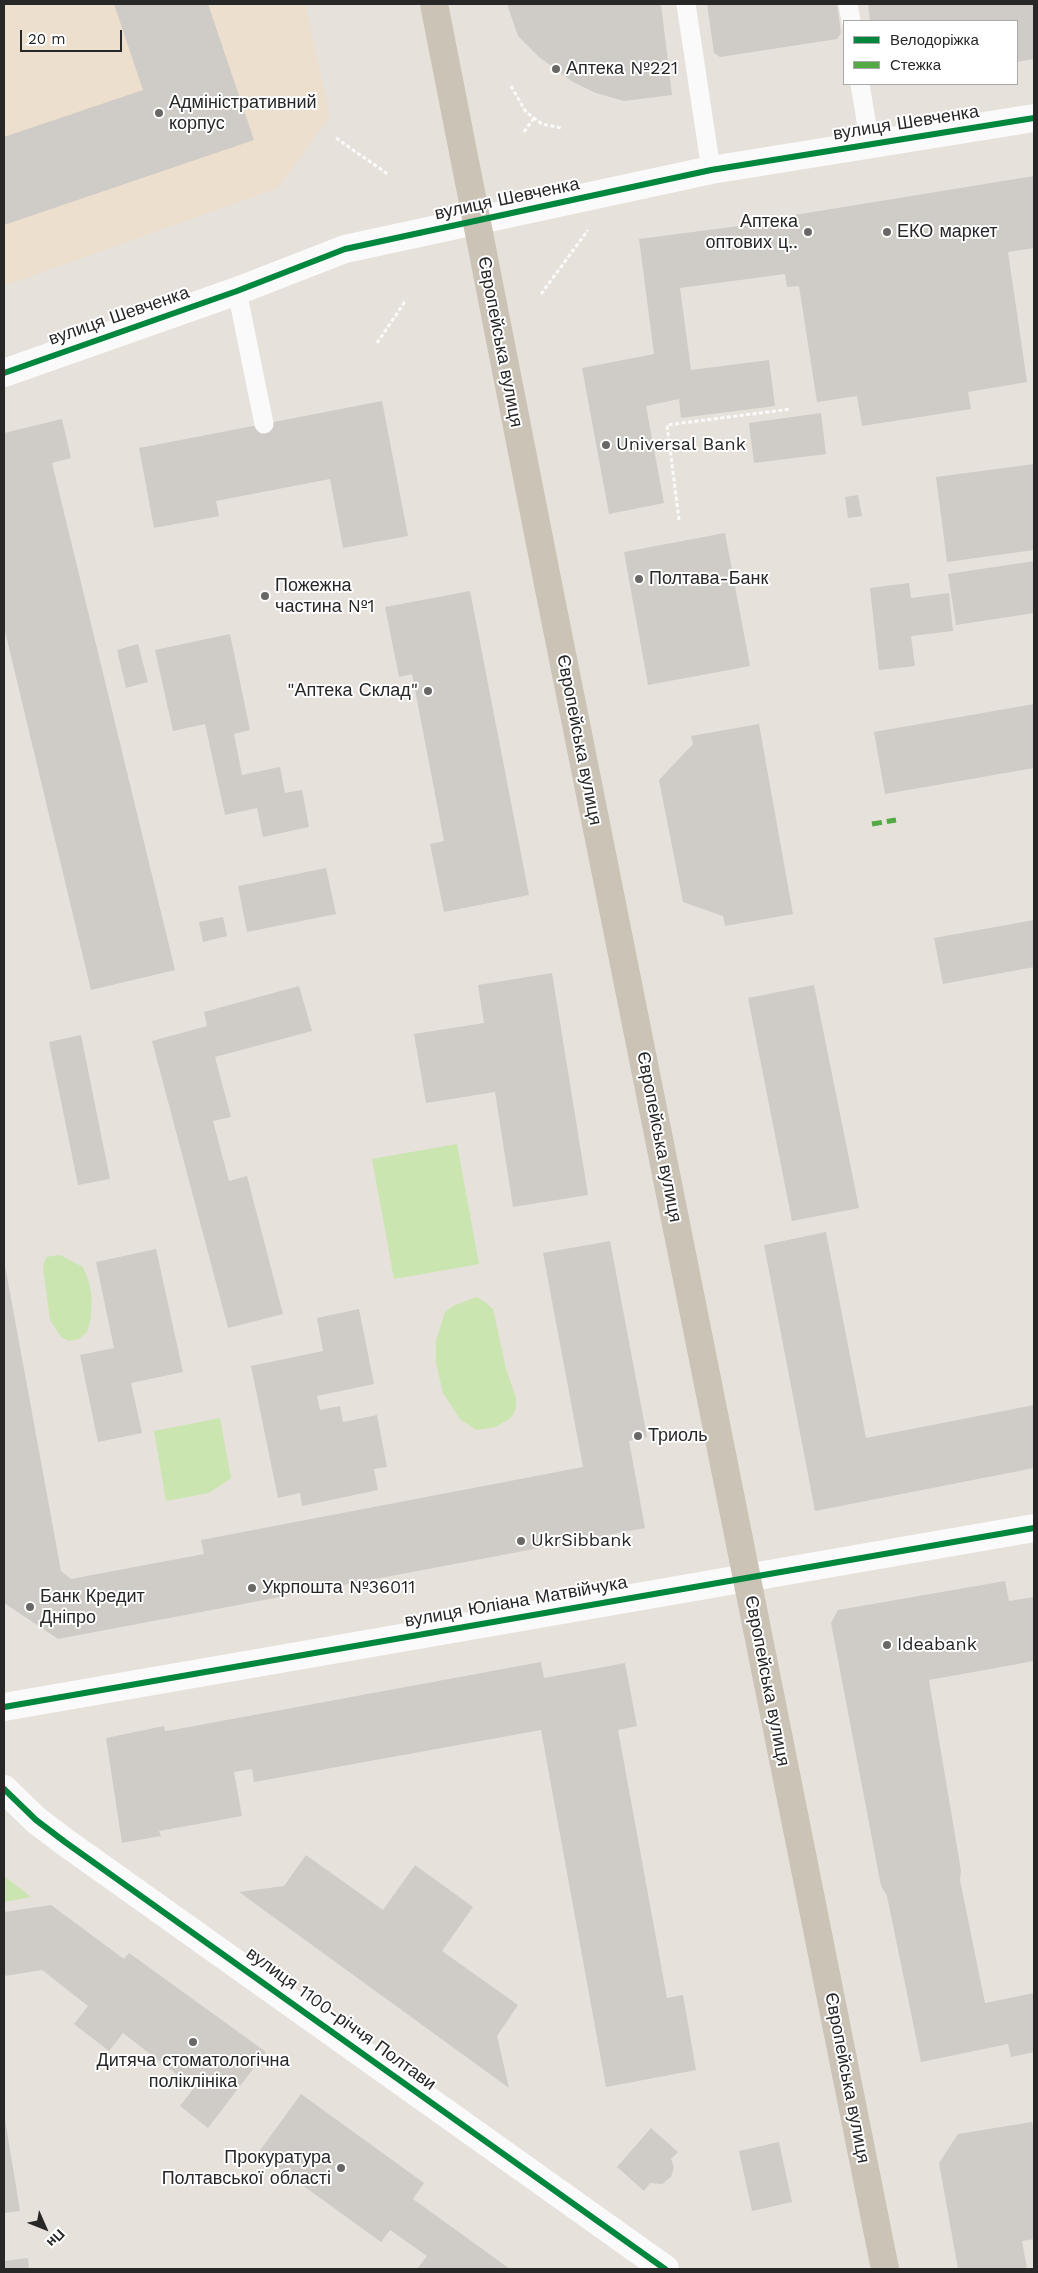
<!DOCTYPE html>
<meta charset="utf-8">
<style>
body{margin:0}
#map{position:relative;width:1038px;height:2273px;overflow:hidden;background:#e7e1db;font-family:"Work Sans",sans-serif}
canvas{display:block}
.frame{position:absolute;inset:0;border:5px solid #272727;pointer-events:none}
.legend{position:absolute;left:843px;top:20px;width:175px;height:65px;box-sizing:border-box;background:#fff;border:1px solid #a9a9a9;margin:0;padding:6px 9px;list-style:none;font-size:15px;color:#272727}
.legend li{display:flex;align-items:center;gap:10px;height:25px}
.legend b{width:25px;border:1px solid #a9a9a9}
.north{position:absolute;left:20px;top:2203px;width:50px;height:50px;-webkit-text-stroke:4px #fff;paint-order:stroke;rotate:134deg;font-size:14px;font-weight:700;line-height:20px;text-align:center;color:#272727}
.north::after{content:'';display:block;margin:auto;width:18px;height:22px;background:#272727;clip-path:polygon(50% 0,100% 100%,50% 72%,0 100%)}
.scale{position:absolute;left:20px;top:30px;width:102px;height:22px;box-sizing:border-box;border:2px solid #272727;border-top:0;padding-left:6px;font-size:15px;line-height:18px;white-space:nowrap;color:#272727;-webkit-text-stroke:4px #fff;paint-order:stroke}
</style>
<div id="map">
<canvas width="1038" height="2273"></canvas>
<div class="frame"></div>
<ul class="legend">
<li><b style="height:6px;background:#00873e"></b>Велодоріжка</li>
<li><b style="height:6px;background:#53aa44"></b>Стежка</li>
</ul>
<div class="north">Пн</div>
<div class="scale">20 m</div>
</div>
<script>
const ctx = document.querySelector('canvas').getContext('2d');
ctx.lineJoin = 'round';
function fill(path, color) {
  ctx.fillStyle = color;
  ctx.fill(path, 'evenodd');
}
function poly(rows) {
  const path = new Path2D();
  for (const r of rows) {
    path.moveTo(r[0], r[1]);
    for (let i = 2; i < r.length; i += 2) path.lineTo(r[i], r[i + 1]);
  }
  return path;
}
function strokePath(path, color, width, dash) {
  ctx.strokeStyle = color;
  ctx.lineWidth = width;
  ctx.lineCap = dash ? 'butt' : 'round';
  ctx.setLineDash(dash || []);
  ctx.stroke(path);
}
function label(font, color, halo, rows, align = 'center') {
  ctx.font = font + ' "Work Sans",sans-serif';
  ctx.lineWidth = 4;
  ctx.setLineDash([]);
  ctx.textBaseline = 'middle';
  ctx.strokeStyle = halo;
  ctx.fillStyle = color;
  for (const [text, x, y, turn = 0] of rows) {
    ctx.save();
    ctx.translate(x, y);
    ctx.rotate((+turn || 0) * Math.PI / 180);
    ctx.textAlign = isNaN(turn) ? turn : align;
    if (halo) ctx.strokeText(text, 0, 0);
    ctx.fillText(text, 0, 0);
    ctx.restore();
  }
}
const education = poly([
 [4,4,305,4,330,116,278,188,4,286]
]);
const green = poly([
 [457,1144,479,1264,394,1279,372,1159],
 [60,1255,83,1267,89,1282,92,1301,90,1322,87,1332,79,1339,69,1341,61,1337,50,1320,43,1268,46,1257],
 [476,1297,485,1302,493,1309,506,1369,516,1398,516,1408,512,1417,496,1427,476,1430,460,1419,443,1393,436,1363,436,1341,445,1312,453,1306],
 [220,1418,231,1478,209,1493,166,1501,154,1431],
 [4,1876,31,1897,4,1902]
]);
const building = poly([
 [114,4,208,4,254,140,4,225,4,137,143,90],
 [507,4,661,4,672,95,624,101,596,93,573,82,539,57,518,36],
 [707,4,837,4,841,33,837,39,720,57,714,53],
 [868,4,1034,4,1034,59,1017,62,1017,21,870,21],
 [1034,176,1034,248,1008,252,1027,382,968,392,971,409,862,426,857,396,817,402,799,286,787,287,785,274,680,288,691,370,769,360,775,406,681,418,679,399,646,406,664,503,609,514,582,368,654,354,639,239,777,221,776,218],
 [382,401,408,536,343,548,330,479,216,501,219,516,154,528,139,448],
 [821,413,826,454,754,463,749,423],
 [62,419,71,458,52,463,175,970,91,990,4,627,4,433],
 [1034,464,1034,550,947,562,936,477],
 [858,495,862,516,848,518,845,497],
 [725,533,750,666,648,685,624,552],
 [1034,561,1034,613,956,625,948,574],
 [909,583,911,598,949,593,953,631,911,636,915,666,879,670,870,588],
 [470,591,529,895,444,912,430,844,444,841,412,674,399,677,385,607],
 [230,634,250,730,234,734,242,775,280,767,285,793,302,790,309,827,263,837,257,808,225,815,205,724,173,731,155,650],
 [138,644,148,682,126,688,117,650],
 [1034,704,1034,768,885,794,874,732],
 [759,724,793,914,725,926,723,916,683,902,659,780,693,744,691,736],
 [326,868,336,914,247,932,238,886],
 [223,917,227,936,203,942,199,922],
 [1034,920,1034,967,943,984,934,938],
 [552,973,588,1195,513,1207,495,1092,426,1103,414,1034,484,1023,478,985],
 [814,985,859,1208,792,1221,748,998],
 [299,986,312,1031,215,1057,231,1117,213,1121,229,1181,247,1176,283,1314,228,1328,152,1041,207,1026,204,1012],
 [81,1035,110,1179,78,1185,49,1042],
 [826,1232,866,1438,1034,1405,1034,1468,815,1511,764,1245],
 [610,1241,647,1437,629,1441,645,1528,58,1639,4,1603,4,1260,61,1571,71,1579,204,1554,201,1540,583,1467,543,1253],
 [156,1249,183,1372,131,1383,142,1433,98,1442,80,1355,114,1348,96,1262],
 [359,1309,374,1384,317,1396,320,1410,340,1406,343,1422,377,1415,387,1467,374,1469,378,1490,302,1506,300,1493,278,1498,251,1366,323,1351,317,1318],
 [1005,1581,1009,1601,1034,1597,1034,1661,929,1680,961,1871,960,1880,985,2003,1034,1993,1034,2052,1011,2057,1008,2044,921,2062,887,1896,881,1886,831,1623,838,1610],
 [541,1662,544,1678,625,1663,637,1726,618,1730,667,1998,683,1995,696,2070,606,2087,541,1730,254,1782,252,1769,234,1772,242,1816,159,1831,161,1836,122,1843,106,1738,164,1726,165,1731,178,1729],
 [306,1855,383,1910,415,1865,473,1907,442,1951,518,2005,497,2036,509,2088,239,1892,284,1886],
 [51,1905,124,1959,129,1953,266,2052,208,2128,180,2106,194,2088,123,2033,109,2051,74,2024,88,2006,42,1970,4,1976,4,1912],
 [301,2094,424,2183,413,2199,510,2269,417,2269,427,2256,390,2230,381,2242,258,2153],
 [4,2113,20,2211,4,2213],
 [1032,2122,1034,2135,1034,2239,1022,2241,1027,2269,958,2269,939,2163,958,2134],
 [651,2128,678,2152,671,2159,674,2167,671,2177,662,2184,650,2183,644,2191,617,2167],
 [779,2142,792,2202,752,2211,739,2151],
 [28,2258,29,2269,4,2269,4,2261]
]);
const path = poly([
 [511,86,526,112,542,124,562,128],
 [524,132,534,118],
 [336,138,389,175],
 [541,294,588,230],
 [377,343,406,300],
 [679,520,667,425,791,409]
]);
const service = poly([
 [686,4,711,170],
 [848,4,851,21],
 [860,84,870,144],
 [237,291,264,424]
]);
const minor = poly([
 [4,1789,36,1820,65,1842,665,2269]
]);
const tertiary = poly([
 [4,373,237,291,345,249,711,170,1034,118],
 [4,1707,1034,1528]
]);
const primary = poly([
 [434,4,549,589,885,2269]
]);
const quiet = poly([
 [872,824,896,820]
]);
const cycleway = poly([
 [4,373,237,291,345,249,711,170,1034,118],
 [4,1707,1034,1528],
 [4,1789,36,1820,65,1842,665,2269]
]);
const markers = [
 [556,69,5,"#6a6866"],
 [159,113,5,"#6a6866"],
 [808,232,5,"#6a6866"],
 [887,232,5,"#6a6866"],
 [606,445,5,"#6a6866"],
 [639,579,5,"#6a6866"],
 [265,596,5,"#6a6866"],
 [428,691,5,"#6a6866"],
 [638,1436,5,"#6a6866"],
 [521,1541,5,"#6a6866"],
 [252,1588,5,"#6a6866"],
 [30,1607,5,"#6a6866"],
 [887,1645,5,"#6a6866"],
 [193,2042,5,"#6a6866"],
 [341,2168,5,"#6a6866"]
];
const poiNames = [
 ["Аптека №221",566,69],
 ["Адміністративний",169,103],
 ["корпус",169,124],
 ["Аптека",798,222,"right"],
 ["оптових ц‥",798,243,"right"],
 ["ЕКО маркет",897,232],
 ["Universal Bank",616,445],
 ["Полтава-Банк",649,579],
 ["Пожежна",275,586],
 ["частина №1",275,607],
 ["\"Аптека Склад\"",418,691,"right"],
 ["Триоль",648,1436],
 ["UkrSibbank",531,1541],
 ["Укрпошта №36011",262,1588],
 ["Банк Кредит",40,1597],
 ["Дніпро",40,1618],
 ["Ideabank",897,1645],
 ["Дитяча стоматологічна",193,2061,"center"],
 ["поліклініка",193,2082,"center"],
 ["Прокуратура",331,2158,"right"],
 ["Полтавської області",331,2179,"right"]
];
const streetNames = [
 ["вулиця Шевченка",906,123,-9],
 ["вулиця Шевченка",507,199,-12],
 ["вулиця Шевченка",119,316,-19],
 ["Європейська вулиця",500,342,79],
 ["Європейська вулиця",579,740,79],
 ["Європейська вулиця",659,1137,79],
 ["вулиця Юліана Матвійчука",516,1602,-10],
 ["Європейська вулиця",767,1681,79],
 ["вулиця 1100-річчя Полтави",341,2019,36],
 ["Європейська вулиця",847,2078,79]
];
fill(education, '#ecdfce');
fill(green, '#cae5af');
fill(building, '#cfcbc6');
strokePath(path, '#fbfafa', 3, [4, 2.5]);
strokePath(service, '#fbfafa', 19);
strokePath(minor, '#fbfafa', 28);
strokePath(tertiary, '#fbfafa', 28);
strokePath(primary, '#cac3b6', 28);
strokePath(quiet, '#53aa44', 5, [10, 5]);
strokePath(cycleway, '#00873e', 6);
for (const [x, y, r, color] of markers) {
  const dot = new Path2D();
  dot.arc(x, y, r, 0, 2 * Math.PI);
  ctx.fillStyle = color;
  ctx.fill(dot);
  strokePath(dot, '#fff', 2);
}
label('18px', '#272727', '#fff', poiNames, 'left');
label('18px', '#272727', '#fff', streetNames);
</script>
